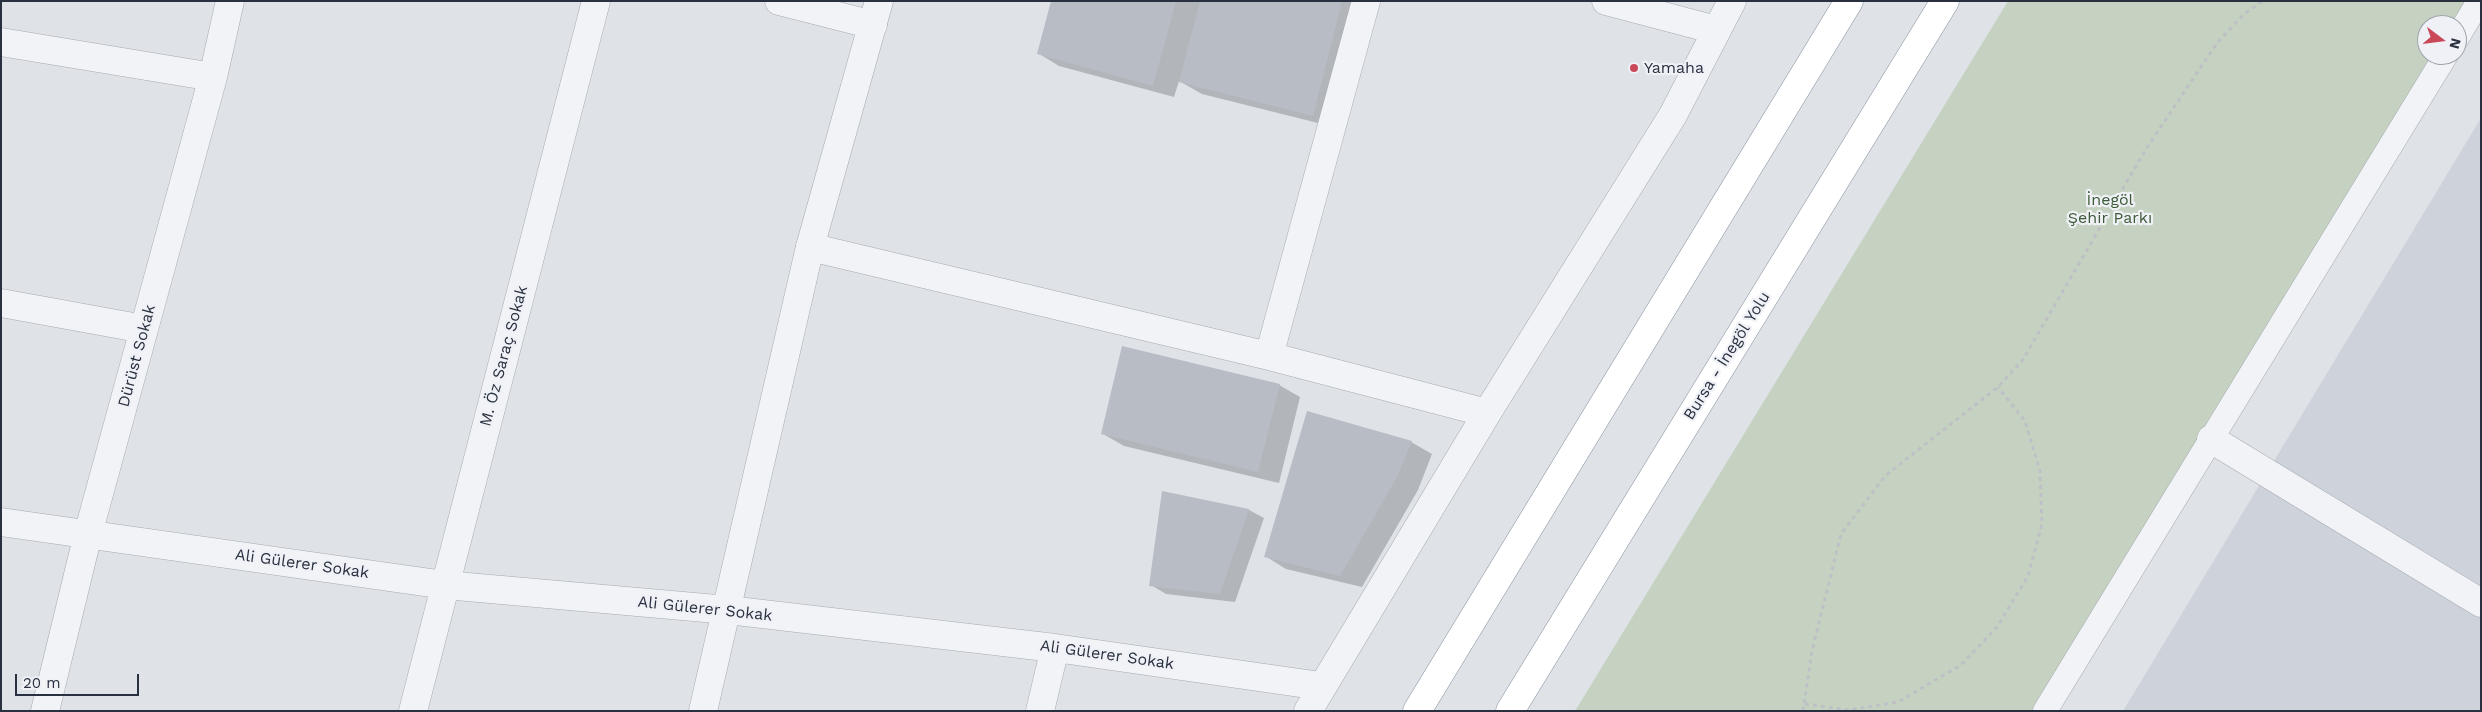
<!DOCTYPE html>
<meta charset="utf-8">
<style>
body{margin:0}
#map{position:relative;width:2482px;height:712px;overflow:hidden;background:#dfe3e8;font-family:"Work Sans",sans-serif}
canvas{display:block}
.frame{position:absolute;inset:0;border:2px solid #29303f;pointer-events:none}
.north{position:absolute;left:2417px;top:15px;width:50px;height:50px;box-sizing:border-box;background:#eff1f6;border:1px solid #a0a4ad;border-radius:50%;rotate:105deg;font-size:14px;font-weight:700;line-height:20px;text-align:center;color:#29303f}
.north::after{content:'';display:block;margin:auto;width:18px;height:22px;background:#c94959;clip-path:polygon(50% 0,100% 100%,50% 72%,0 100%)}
.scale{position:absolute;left:15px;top:674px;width:124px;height:22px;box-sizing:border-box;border:2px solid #29303f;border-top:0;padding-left:6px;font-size:15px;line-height:18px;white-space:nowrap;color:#29303f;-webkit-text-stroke:4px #eff1f6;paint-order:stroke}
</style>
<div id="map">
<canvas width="2482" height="712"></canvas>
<div class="frame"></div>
<div class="north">N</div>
<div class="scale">20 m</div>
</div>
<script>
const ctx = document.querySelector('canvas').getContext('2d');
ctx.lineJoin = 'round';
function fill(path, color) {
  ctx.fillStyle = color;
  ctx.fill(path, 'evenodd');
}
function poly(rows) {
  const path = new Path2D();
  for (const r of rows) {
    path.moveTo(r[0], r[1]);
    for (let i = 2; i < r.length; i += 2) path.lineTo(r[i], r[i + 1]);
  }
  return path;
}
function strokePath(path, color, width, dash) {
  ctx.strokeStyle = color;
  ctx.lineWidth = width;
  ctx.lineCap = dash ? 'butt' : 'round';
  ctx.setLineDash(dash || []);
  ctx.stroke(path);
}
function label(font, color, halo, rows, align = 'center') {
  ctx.font = font + ' "Work Sans",sans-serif';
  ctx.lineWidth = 4.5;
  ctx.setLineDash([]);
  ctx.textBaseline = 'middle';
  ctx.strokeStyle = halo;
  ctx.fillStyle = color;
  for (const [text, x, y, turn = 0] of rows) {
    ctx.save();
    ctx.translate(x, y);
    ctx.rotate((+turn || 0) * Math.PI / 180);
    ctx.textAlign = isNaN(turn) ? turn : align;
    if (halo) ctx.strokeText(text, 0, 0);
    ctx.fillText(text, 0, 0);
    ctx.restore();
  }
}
const built = poly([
 [2481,118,2481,711,2123,711]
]);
const green = poly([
 [2008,1,2466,1,2451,25,2427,25,2427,55,2433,55,2032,711,1575,711]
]);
const shadow = poly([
 [1053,1,1366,1,1334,127,1202,94,1179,81,1174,97,1059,66,1038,53],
 [1279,385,1300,397,1279,483,1124,446,1103,434],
 [1411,442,1432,454,1418,490,1362,587,1286,569,1265,556],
 [1163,492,1249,510,1264,518,1235,602,1166,594,1151,585]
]);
const building = poly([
 [1051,1,1176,1,1153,86,1037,54],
 [1200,1,1342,1,1313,116,1179,82],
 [1122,346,1280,384,1258,472,1101,434],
 [1307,411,1412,441,1397,477,1340,576,1264,557],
 [1162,491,1249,509,1220,594,1149,586]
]);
const path = poly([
 [1805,704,1849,710,1898,702,1961,665,1997,627,2028,576,2042,524,2040,471,2025,421,1998,387],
 [1803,711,1812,651,1841,534,1885,476,1998,387,2022,361,2146,149,2217,43,2244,14,2263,1]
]);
const service = poly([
 [2457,38,2479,1],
 [2045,711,2446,55]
]);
const minor = poly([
 [779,1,873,25],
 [1606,1,1716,30],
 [1,42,213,77],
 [810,247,1269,356,1487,413],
 [1,303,144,329],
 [1269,356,1366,1],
 [2211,439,2481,603],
 [1,522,445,585,728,610,1055,648,1321,686],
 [45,711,88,534,213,77,230,1],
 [413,711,596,1],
 [1040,711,1055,648],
 [1308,711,1487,413,1673,115,1732,1]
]);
const tertiary = poly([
 [703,711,810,247,879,1]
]);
const trunk = poly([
 [1417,711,1849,1],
 [1510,711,1945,1]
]);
const markers = [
 [1634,68,5,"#c94959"]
];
const poiNames = [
 ["Yamaha",1644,68]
];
const parkNames = [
 ["İnegöl",2110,200],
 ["Şehir Parkı",2110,218]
];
const streetNames = [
 ["Dürüst Sokak",137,356,-75],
 ["M. Öz Saraç Sokak",504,356,-75],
 ["Bursa - İnegöl Yolu",1727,356,-58],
 ["Ali Gülerer Sokak",302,564,8],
 ["Ali Gülerer Sokak",705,609,6],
 ["Ali Gülerer Sokak",1107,655,8]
];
fill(built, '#ced2da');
fill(green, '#c5d2c1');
fill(shadow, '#0003');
fill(building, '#b7bcc5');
strokePath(service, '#a5aab2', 25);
strokePath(minor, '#a5aab2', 29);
strokePath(tertiary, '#a5aab2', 29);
strokePath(trunk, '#87909e', 29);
strokePath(path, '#bec0c6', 3, [4, 4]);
strokePath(service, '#f2f3f6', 24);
strokePath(minor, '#f2f3f6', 28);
strokePath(tertiary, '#f2f3f6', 28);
strokePath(trunk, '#fff', 28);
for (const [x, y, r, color] of markers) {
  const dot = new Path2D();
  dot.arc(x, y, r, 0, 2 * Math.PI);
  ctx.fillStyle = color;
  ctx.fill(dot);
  strokePath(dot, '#eff1f6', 2);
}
label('16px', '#29303f', '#eff1f6', poiNames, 'left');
label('16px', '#3c5a37', '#eff1f6', parkNames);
label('16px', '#29303f', '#eff1f6', streetNames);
</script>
